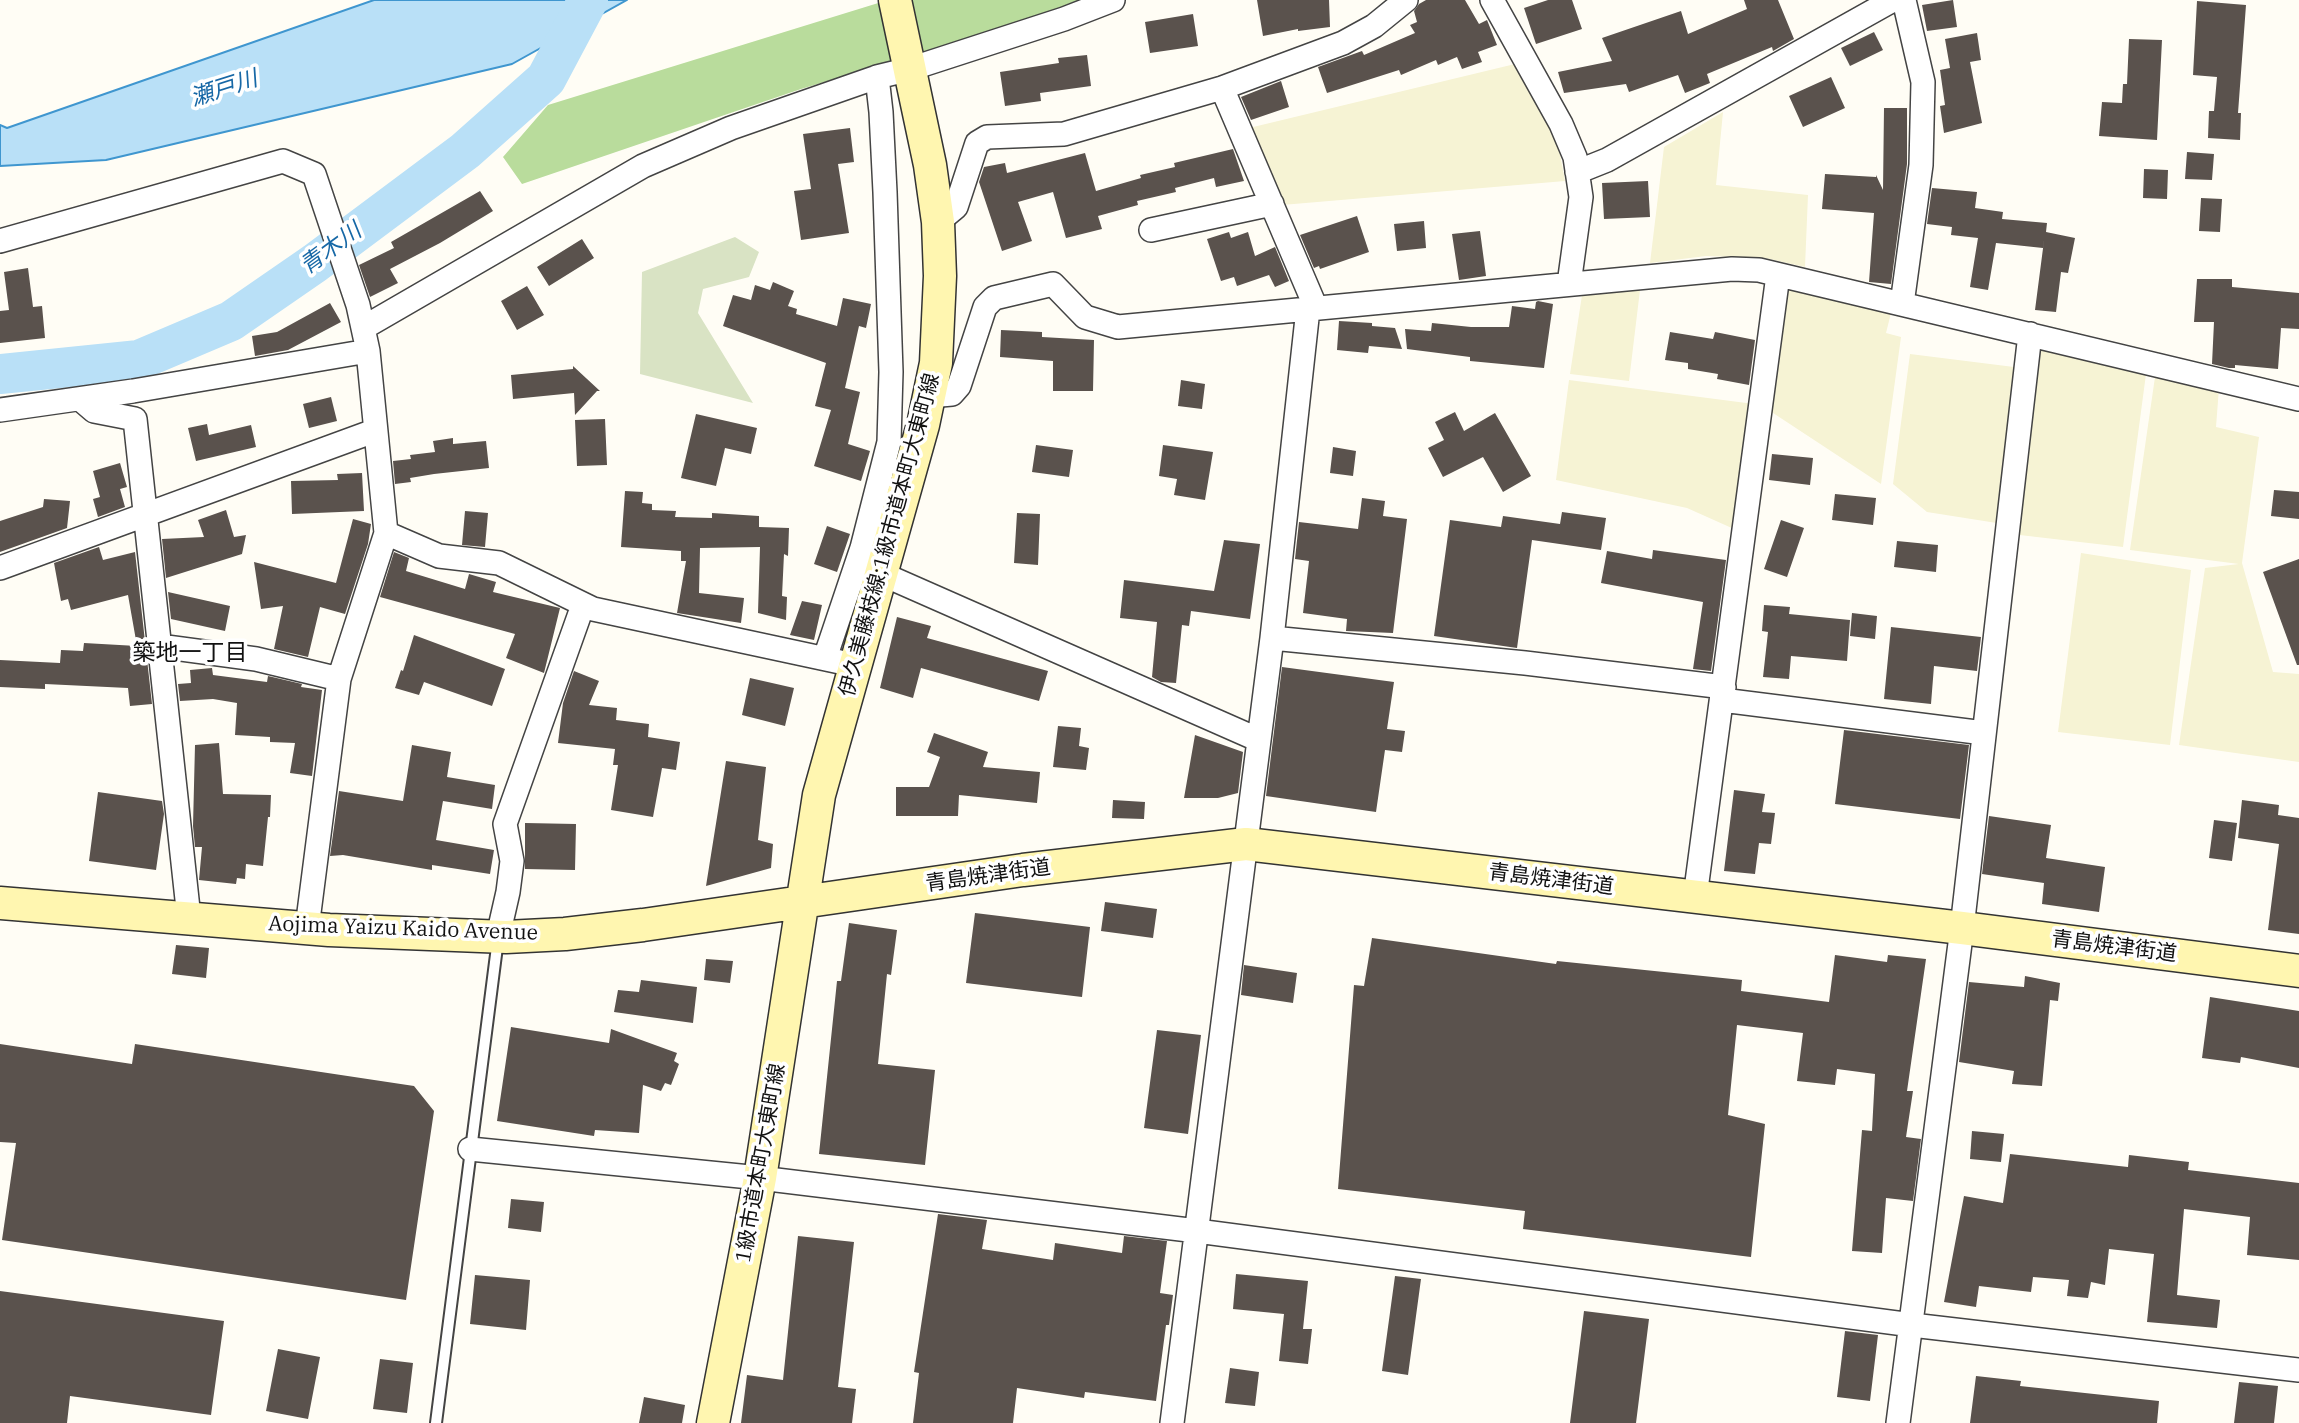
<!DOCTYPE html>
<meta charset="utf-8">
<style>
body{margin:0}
canvas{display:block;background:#fffdf5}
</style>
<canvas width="2299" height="1423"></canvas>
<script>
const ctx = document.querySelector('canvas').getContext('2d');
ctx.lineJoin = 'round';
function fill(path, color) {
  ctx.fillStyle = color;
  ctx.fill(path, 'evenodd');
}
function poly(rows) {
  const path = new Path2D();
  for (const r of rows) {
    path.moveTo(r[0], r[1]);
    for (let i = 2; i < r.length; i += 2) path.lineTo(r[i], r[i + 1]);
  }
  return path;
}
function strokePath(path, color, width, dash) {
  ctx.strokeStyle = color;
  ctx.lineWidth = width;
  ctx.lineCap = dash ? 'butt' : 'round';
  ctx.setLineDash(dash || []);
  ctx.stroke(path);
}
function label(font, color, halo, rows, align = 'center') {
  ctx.font = font + ' "IBM Plex Serif","Noto Sans JP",serif';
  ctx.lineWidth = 7;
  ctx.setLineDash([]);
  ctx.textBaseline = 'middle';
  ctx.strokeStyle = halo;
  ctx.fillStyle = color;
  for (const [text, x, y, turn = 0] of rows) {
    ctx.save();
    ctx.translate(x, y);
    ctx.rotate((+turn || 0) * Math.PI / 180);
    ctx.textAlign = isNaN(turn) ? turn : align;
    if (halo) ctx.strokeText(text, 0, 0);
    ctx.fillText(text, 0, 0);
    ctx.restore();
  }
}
const farmland = poly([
 [1515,64,1558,144,1565,181,1282,205,1249,128],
 [1723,112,1716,185,1808,195,1805,267,1765,258,1706,256,1650,263,1664,147],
 [1782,284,1892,309,1886,333,1901,337,1881,484,1767,409],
 [1640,290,1629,381,1570,374,1582,295],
 [2032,344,2146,374,2123,547,2011,534],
 [1910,354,2022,368,2003,524,1927,512,1893,484],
 [2155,377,2219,388,2216,427,2259,437,2242,563,2273,672,2299,674,2299,762,2179,745,2205,568,2239,564,2130,550],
 [1569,380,1754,404,1734,529,1687,508,1556,480],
 [2081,553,2191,570,2170,745,2058,732]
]);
const forest = poly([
 [888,0,1097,0,801,89,522,184,503,157,548,105]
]);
const cemetery = poly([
 [735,237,759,252,749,277,703,289,698,313,753,403,640,374,642,272]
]);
const water = poly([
 [374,0,627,0,512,64,106,160,0,166,0,125,7,128,374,0]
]);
const river = poly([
 [0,374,139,360,231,321,315,263,465,151,546,79,588,0]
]);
const building = poly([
 [1257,0,1329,0,1330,27,1298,31,1298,29,1263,36],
 [1426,0,1465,0,1479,24,1487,20,1497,45,1478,52,1482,62,1462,69,1457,57,1438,65,1436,60,1401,75,1399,70,1327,93,1318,67,1362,51,1364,55,1415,33,1410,25,1417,22,1414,11,1419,4],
 [1548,0,1572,0,1582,29,1536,44,1524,8],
 [1744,0,1778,0,1794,39,1773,51,1772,47,1707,74,1710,83,1685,93,1678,75,1629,92,1626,84,1564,93,1558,72,1612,61,1602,38,1681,11,1688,34,1747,9],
 [1953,0,1957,27,1927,31,1922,5],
 [2197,1,2246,5,2238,113,2241,113,2240,140,2208,138,2209,111,2214,111,2217,77,2193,75],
 [1193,14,1198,46,1150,53,1145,22],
 [1874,32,1883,50,1850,66,1841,48],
 [1977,33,1981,60,1970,62,1982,123,1944,133,1940,106,1945,105,1940,70,1950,68,1945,39],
 [2129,39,2162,40,2157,140,2099,136,2102,102,2122,103,2123,84,2127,84],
 [1087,55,1091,86,1040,93,1041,101,1005,106,1000,72,1059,63,1058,58],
 [1831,77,1845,108,1803,127,1789,96],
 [1281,81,1289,107,1251,120,1241,97],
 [1884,108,1907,108,1907,164,1891,284,1869,282,1874,213,1822,209,1825,174,1876,177,1876,175,1883,190],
 [850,128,854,162,838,164,849,233,801,240,794,191,811,189,803,134],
 [1233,149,1244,181,1216,187,1214,178,1175,188,1176,192,1137,201,1138,205,1098,216,1102,229,1066,238,1053,192,1018,202,1032,241,1002,251,979,182,984,167,1005,163,1007,173,1085,153,1096,191,1141,178,1140,175,1175,167,1174,163],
 [2187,152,2214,154,2212,180,2185,179],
 [2144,169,2168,170,2167,199,2143,198],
 [1648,181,1650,217,1604,219,1602,183],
 [1932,188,1977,192,1975,208,2003,212,2002,219,2047,223,2046,232,2075,238,2068,273,2061,272,2056,312,2035,310,2045,233,2043,248,1996,243,1988,290,1970,287,1978,238,1951,235,1952,227,1927,224],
 [480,191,493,211,440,243,390,269,398,283,370,297,359,265,394,248,391,242],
 [2201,198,2222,199,2220,232,2199,231],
 [1357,216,1369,252,1320,269,1319,266,1314,268,1300,235],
 [1424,221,1426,248,1397,251,1394,224],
 [1480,231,1486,276,1459,280,1452,234],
 [1229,232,1231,238,1248,232,1255,256,1275,247,1289,281,1275,287,1269,275,1237,286,1234,277,1221,281,1207,239],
 [582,239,594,258,549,286,537,267],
 [28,268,33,307,42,306,45,338,0,343,0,311,9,310,4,272],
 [2197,279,2232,279,2232,287,2299,293,2299,329,2281,328,2278,369,2235,365,2235,368,2229,368,2212,364,2214,322,2194,322],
 [773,282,794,291,788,306,797,309,796,314,837,326,843,298,871,304,866,328,859,326,845,388,860,392,848,444,870,451,861,481,814,466,831,410,815,406,826,363,723,326,733,295,751,300,755,285,770,290],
 [527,286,544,315,517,330,501,301],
 [1538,301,1553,304,1544,368,1470,361,1470,357,1407,349,1405,329,1431,331,1432,323,1471,327,1509,327,1512,306,1535,309,1536,302],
 [330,303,341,322,288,350,255,356,252,336,277,332],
 [1339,321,1372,323,1372,326,1395,328,1402,349,1369,346,1368,353,1337,350],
 [1001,330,1042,332,1042,337,1094,340,1093,391,1053,391,1053,361,1000,357],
 [1670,332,1713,339,1715,332,1755,340,1749,385,1717,379,1718,374,1688,369,1688,363,1665,360],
 [573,366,600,391,597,391,575,415,574,393,513,399,511,375,573,369],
 [1181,380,1205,384,1202,409,1178,406],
 [331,397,337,421,309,428,303,404],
 [1455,412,1464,431,1495,413,1531,476,1503,492,1483,457,1443,477,1428,448,1444,440,1435,422],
 [696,414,757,428,751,454,725,448,716,486,681,478],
 [605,419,607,465,577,466,575,420],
 [207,424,209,435,251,425,256,447,196,461,188,428],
 [453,438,453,444,486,441,489,468,434,474,410,478,411,482,395,484,393,461,411,459,410,455,435,452,433,441],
 [1036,445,1073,450,1069,477,1032,472],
 [1163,445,1213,452,1205,500,1174,495,1177,479,1159,476],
 [1333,447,1356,451,1353,476,1330,473],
 [1772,454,1813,458,1810,485,1769,480],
 [120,463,127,487,120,489,125,507,98,517,93,499,100,497,93,471],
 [362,473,364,511,292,514,291,481,338,480,337,474],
 [2274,490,2299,492,2299,519,2271,516],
 [625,491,643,492,642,503,652,504,652,510,676,511,675,517,712,518,712,513,759,516,759,527,789,528,788,556,784,554,782,596,787,597,786,620,758,613,760,547,700,548,699,593,744,598,741,623,677,613,686,561,681,561,681,551,621,547],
 [1835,494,1876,498,1873,525,1832,520],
 [1362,498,1385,501,1383,516,1407,519,1393,633,1346,631,1347,619,1303,613,1309,561,1295,559,1299,522,1358,529],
 [44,499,70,501,67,528,0,552,0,521,43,507],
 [226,510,234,537,246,535,242,554,166,578,162,539,204,537,198,520],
 [465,511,488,513,485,547,462,545],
 [1562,512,1606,518,1601,550,1532,540,1517,648,1434,636,1450,520,1501,527,1503,516,1560,524],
 [1017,513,1040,514,1038,565,1014,563],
 [353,519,371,524,368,544,345,614,320,607,308,657,274,649,283,606,261,609,254,562,336,583],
 [1781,520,1804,528,1787,577,1764,569],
 [827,526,850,534,837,572,814,564],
 [1224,540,1260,544,1250,619,1191,611,1189,626,1182,625,1176,683,1161,682,1152,677,1157,622,1120,618,1124,580,1214,591],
 [1897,541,1938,545,1936,572,1894,567],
 [99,547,103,560,135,552,152,704,130,706,128,688,45,684,45,689,0,687,0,660,60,663,61,650,83,651,84,643,137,646,128,595,71,610,68,599,61,601,54,563],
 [1653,550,1726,560,1711,671,1693,669,1703,602,1601,583,1607,551,1652,559],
 [394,552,409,558,406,571,465,589,469,574,496,582,493,592,560,608,544,673,506,658,515,634,380,597],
 [2299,559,2299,665,2297,665,2263,572],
 [168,592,230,606,225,631,171,619],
 [802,601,822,605,814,640,790,635],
 [1764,605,1790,607,1789,614,1850,620,1847,661,1791,656,1789,679,1763,677,1768,632,1762,631],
 [1852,613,1877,616,1875,639,1850,636],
 [897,617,931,626,927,638,1048,671,1039,701,921,668,913,698,880,688],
 [1891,627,1981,637,1977,671,1934,666,1931,704,1884,699],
 [414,635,505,669,492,706,424,682,419,695,395,688,401,670,403,671],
 [1282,667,1394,682,1387,729,1405,731,1402,752,1385,750,1376,812,1266,796],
 [212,668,213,675,267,682,268,676,302,684,301,687,322,690,312,776,290,773,295,743,270,742,270,737,235,735,237,703,213,699,180,701,178,684,191,683,190,670],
 [574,671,599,681,589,705,617,708,616,720,649,724,648,737,680,742,676,770,662,768,653,817,611,810,618,765,613,765,615,749,558,743,563,703],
 [750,678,794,688,785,726,742,715],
 [1058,726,1081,728,1079,746,1089,748,1086,770,1053,767],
 [1844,730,1969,745,1960,819,1835,804],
 [934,733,988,752,983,767,1040,772,1037,803,959,795,958,816,896,816,896,787,929,787,940,757,927,752],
 [1195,735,1243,752,1238,793,1218,798,1184,798],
 [219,743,223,794,271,795,270,817,268,817,263,866,246,864,245,879,237,878,236,884,199,880,202,847,195,847,193,826,195,745],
 [412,745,451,752,447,777,495,785,492,809,443,801,436,840,494,850,490,874,432,865,432,870,343,855,330,856,339,791,403,801],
 [726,761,766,767,758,840,773,844,771,868,706,886],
 [1734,790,1765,794,1762,812,1775,813,1771,844,1759,843,1755,874,1724,871],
 [98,792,162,801,164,814,156,870,89,861],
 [1113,800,1145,802,1144,819,1112,818],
 [2242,800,2279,805,2278,815,2299,818,2299,934,2268,930,2279,844,2238,838],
 [1989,816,2051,825,2046,858,2105,867,2099,912,2042,904,2044,883,1982,874],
 [2214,820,2237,823,2232,861,2209,858],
 [525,823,576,824,575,870,525,869],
 [1105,902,1157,909,1153,938,1101,931],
 [975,913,1090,927,1082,997,966,983],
 [849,923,897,930,891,975,887,974,878,1064,935,1070,925,1165,819,1154,837,981,841,981],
 [1372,938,1556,964,1557,961,1742,980,1741,991,1829,1002,1835,955,1887,962,1888,955,1926,959,1907,1091,1913,1091,1906,1137,1921,1139,1913,1201,1886,1198,1882,1253,1852,1251,1862,1130,1872,1131,1875,1074,1837,1069,1835,1085,1797,1081,1803,1033,1737,1025,1728,1115,1765,1124,1751,1257,1523,1229,1525,1211,1338,1189,1354,985,1364,986],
 [176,945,209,948,206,978,172,974],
 [706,959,733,961,730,983,704,980],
 [1244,965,1297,973,1293,1003,1241,995],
 [2025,976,2060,983,2058,1001,2050,1000,2042,1086,2012,1084,2014,1071,1959,1062,1969,982,2024,987],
 [641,980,697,987,693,1023,614,1012,618,990,639,992],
 [2210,997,2299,1011,2299,1068,2241,1057,2240,1063,2202,1058],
 [511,1027,609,1043,611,1029,677,1053,674,1061,679,1064,671,1085,665,1083,661,1091,643,1085,639,1133,595,1130,594,1136,497,1121],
 [1157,1030,1201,1035,1188,1134,1144,1128],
 [0,1044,132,1064,135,1044,414,1086,434,1111,406,1300,2,1240,16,1143,0,1142],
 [1972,1131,2004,1134,2001,1162,1970,1159],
 [2010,1154,2128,1167,2129,1155,2189,1162,2188,1170,2299,1183,2299,1260,2247,1255,2250,1217,2184,1209,2177,1295,2220,1300,2217,1328,2147,1322,2154,1254,2109,1249,2105,1285,2091,1282,2088,1298,2067,1296,2069,1280,2033,1277,2031,1292,1979,1286,1976,1307,1944,1302,1964,1196,2003,1203],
 [511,1199,544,1202,541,1232,508,1228],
 [938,1214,987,1220,982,1249,1053,1260,1055,1243,1122,1253,1124,1236,1167,1241,1160,1293,1173,1295,1169,1325,1166,1325,1156,1401,1085,1392,1084,1398,1017,1388,1013,1423,913,1423,919,1373,914,1372],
 [798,1236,854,1242,838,1387,856,1389,852,1423,741,1423,747,1375,783,1380],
 [1236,1274,1308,1281,1303,1329,1312,1329,1308,1364,1279,1361,1284,1314,1233,1309],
 [475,1275,530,1280,526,1330,470,1324],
 [1395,1276,1421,1279,1408,1375,1382,1371],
 [0,1291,224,1321,211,1415,70,1396,67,1423,0,1423],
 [1584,1311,1649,1319,1636,1423,1570,1423],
 [1845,1331,1878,1335,1870,1401,1837,1397],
 [278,1349,320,1357,308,1419,266,1411],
 [380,1359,413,1363,407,1413,373,1409],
 [1230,1368,1259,1372,1255,1406,1225,1403],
 [1976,1376,2021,1381,2020,1386,2159,1401,2157,1423,1970,1423],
 [2239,1382,2278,1386,2274,1423,2234,1423],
 [644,1397,685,1405,682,1423,639,1423]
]);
const lane = poly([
 [436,1423,498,939]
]);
const street = poly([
 [1492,0,1561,124,1575,157,1581,197,1569,284],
 [1222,88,1316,308],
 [1577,172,1607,160,1893,0],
 [938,222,956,207,977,143,987,137,1064,134,1222,88,1343,43,1374,26,1406,0],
 [1151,230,1272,204],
 [0,241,283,161,314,174,358,305,368,351,386,533,339,679,307,928],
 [1902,304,1921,165,1923,82,1904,0],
 [363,328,643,166,731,128,877,77,910,69,1064,19,1113,0],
 [929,396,952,394,959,386,985,307,994,298,1053,284,1085,317,1118,327,1732,269,1759,270,2299,399],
 [80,399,94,411,135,419,189,918],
 [0,410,133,391,368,351],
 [386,533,439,556,499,563,593,609,840,662],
 [0,568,374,431],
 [882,574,1259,740],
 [1272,638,1525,663,1724,687],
 [159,646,256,659,339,679],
 [825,658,862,548,889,442,891,372,885,192,881,112,877,77],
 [1722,700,1984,733],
 [1695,897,1778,275],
 [498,936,508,892,512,861,505,824,583,605],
 [470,1149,760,1178,1197,1231,1912,1325,2299,1370],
 [1172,1423,1272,638,1308,309],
 [1898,1423,1962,928,2030,334]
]);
const secondary = poly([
 [0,903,329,930,506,937,565,934,643,925,1023,870,1246,844,1962,928,2299,971],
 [713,1423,760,1178,819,795,923,425,936,363,940,276,938,222,930,165,895,0]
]);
const streetNames = [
 ["伊久美藤枝線;1級市道本町大東町線",890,535,-75],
 ["青島焼津街道",988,876,-8],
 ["青島焼津街道",1551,880,7],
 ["Aojima Yaizu Kaido Avenue",403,929,2],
 ["青島焼津街道",2114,947,7],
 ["1級市道本町大東町線",761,1163,-80]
];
const waterNames = [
 ["瀬戸川",224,89,-18],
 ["青木川",331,249,-36]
];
const neighbourhoodNames = [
 ["築地一丁目",190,653]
];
fill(farmland, '#f6f3d4');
fill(forest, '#b9dc9c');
fill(cemetery, '#d9e3c4');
fill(water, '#b9e0f7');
strokePath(water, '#3f96cf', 2);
strokePath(river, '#b9e0f7', 40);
fill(building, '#5a524d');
strokePath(lane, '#444', 14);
strokePath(street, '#444', 26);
strokePath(secondary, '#333', 35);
strokePath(lane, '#fff', 10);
strokePath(street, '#fff', 23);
strokePath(secondary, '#fff6b0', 32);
label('21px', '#111', '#fff', streetNames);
label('italic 23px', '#1768a6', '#fff', waterNames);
label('23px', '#111', '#fff', neighbourhoodNames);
</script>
